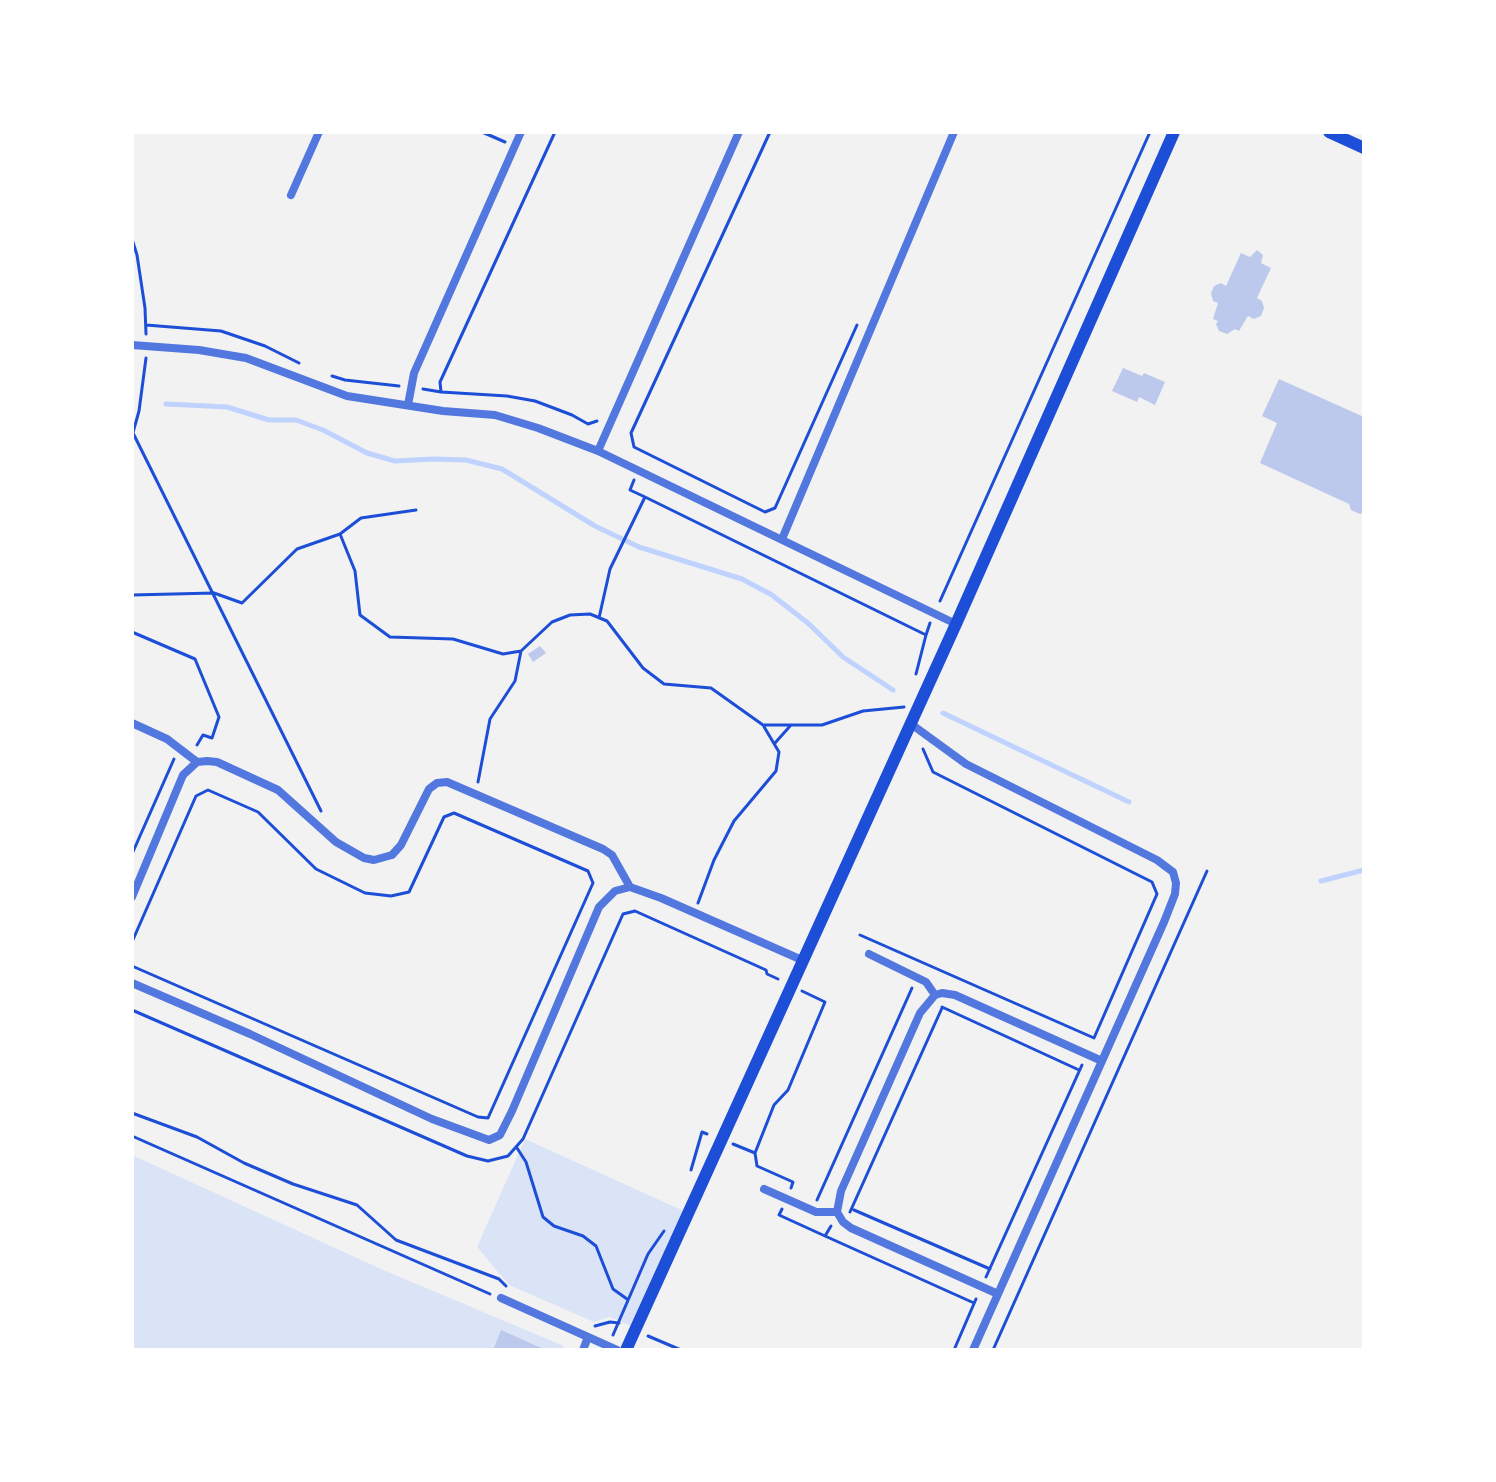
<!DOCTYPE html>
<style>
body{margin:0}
#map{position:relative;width:1496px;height:1482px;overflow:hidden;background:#f2f2f2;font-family:"IBM Plex Serif",serif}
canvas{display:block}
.frame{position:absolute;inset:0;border:134px solid #fff;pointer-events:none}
</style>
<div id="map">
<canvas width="1496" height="1482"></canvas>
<div class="frame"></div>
</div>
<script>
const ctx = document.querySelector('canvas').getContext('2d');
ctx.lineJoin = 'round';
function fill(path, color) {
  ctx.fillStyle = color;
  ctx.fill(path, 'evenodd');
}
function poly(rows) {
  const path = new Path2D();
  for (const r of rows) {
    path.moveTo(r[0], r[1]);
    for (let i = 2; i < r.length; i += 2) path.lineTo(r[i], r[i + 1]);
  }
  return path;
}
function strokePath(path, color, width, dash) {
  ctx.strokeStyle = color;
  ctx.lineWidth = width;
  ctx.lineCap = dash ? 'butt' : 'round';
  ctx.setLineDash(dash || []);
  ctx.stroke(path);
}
const green = poly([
 [525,1139,686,1212,633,1327,610,1317,594,1322,509,1285,477,1247],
 [132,1155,381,1269,564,1346,563,1350,546,1350,502,1331,493,1350,132,1350]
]);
const stream = poly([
 [166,404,227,407,269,420,296,420,323,430,367,453,395,461,433,459,466,460,502,469,595,526,639,547,742,579,772,595,809,624,843,657,893,690],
 [943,713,1129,802],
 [1321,881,1364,870]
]);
const building = poly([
 [1257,250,1263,255,1261,263,1271,268,1257,298,1262,301,1264,308,1261,316,1254,319,1248,316,1239,331,1235,329,1227,334,1219,331,1216,324,1218,321,1213,319,1218,303,1213,301,1211,293,1214,286,1221,283,1226,286,1241,253,1250,257],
 [1123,368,1142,376,1144,373,1165,382,1155,405,1139,397,1137,402,1112,391],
 [1279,379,1364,417,1364,512,1360,514,1351,510,1349,504,1260,463,1277,423,1262,416],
 [540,646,546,653,533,662,528,654],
 [501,1330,546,1350,493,1350]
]);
const path = poly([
 [482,132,505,142],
 [555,132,440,382,441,392,507,396,535,401,572,415,588,424,597,421],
 [770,132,631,433,634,447,765,512,775,508,857,325],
 [132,239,137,255,145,308,146,334],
 [146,325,221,331,265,346,299,363],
 [332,376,345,380,399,386],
 [423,389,441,392],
 [132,431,321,811],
 [132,436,139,411,146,358],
 [634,480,630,490,645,497],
 [340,534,361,518,416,510],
 [132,595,214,593,242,603,297,549,340,534,355,571,360,615,390,637,453,639,503,654,521,651,552,622,570,615,590,614,607,621,643,668,664,684,711,688,763,725,779,752,776,771,734,821,714,860,698,903],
 [940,601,1150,132],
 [599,618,610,569,645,497,926,635,930,623],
 [132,632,195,659,219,717,212,738,203,735,197,745],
 [916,674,926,635],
 [763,725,822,725,863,711,904,707],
 [775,743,791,725],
 [478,782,490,719,515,681,521,651],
 [132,854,174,759],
 [860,935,1094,1038,1157,894,1152,882,933,772,923,749],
 [132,942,196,796,208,790,258,812,316,869,365,893,391,896,409,892,444,817,454,813,588,871,593,883,488,1118,478,1117,132,966],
 [942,1007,1079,1070],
 [132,1010,467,1156,488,1161,508,1156,523,1139,623,914,635,911,766,970,767,974,778,979],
 [132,1113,197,1137,244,1163,293,1184,357,1205,396,1240,499,1279,506,1286],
 [132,1136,490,1294],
 [733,1144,755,1153,774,1105,788,1090,825,1002,802,991],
 [517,1148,526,1162,543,1217,554,1226,583,1236,596,1246,613,1289,627,1299],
 [755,1153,757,1166,793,1182,791,1188],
 [691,1170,702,1132,707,1134],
 [817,1200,912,988],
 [782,1209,779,1215,825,1236,831,1226],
 [854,1210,990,1269],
 [850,1212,942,1008],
 [825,1236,974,1303],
 [986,1277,1082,1065],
 [595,1326,610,1322,619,1323],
 [613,1335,648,1254,664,1231],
 [648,1336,681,1350],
 [954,1350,976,1299],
 [993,1350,1207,871]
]);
const minor = poly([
 [291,195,319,132],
 [132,345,199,350,246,358,347,396,443,411,495,415,538,428,598,451,956,624],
 [408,405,414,373,521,132],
 [598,451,739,132],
 [782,539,954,132],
 [132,723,167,739,197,762],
 [911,724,966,764,1157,860,1173,872,1176,883,1175,894,1164,922,973,1350],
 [132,897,183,775,197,762,207,761,217,762,278,790,336,842,364,858,374,860,392,855,401,845,429,789,437,783,447,782,603,849,612,855,630,887],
 [869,954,926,982,935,995],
 [132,983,250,1034,432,1119,489,1140,500,1135,512,1111,599,907,615,891,630,887,661,898,802,960],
 [935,995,942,993,955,995,1102,1061],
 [764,1189,816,1212,837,1212],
 [837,1212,841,1191,920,1013,935,995],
 [837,1212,843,1222,851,1228,998,1294],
 [501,1298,617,1350],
 [583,1350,588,1337]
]);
const secondary = poly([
 [1329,132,1364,148],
 [626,1350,956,624,1174,132]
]);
fill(green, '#dbe4f7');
strokePath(stream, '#bfd3fe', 5);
fill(building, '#bdc9ec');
strokePath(path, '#1d4ed8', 3);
strokePath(minor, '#5277de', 8);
strokePath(secondary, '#1d4ed8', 12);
</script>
